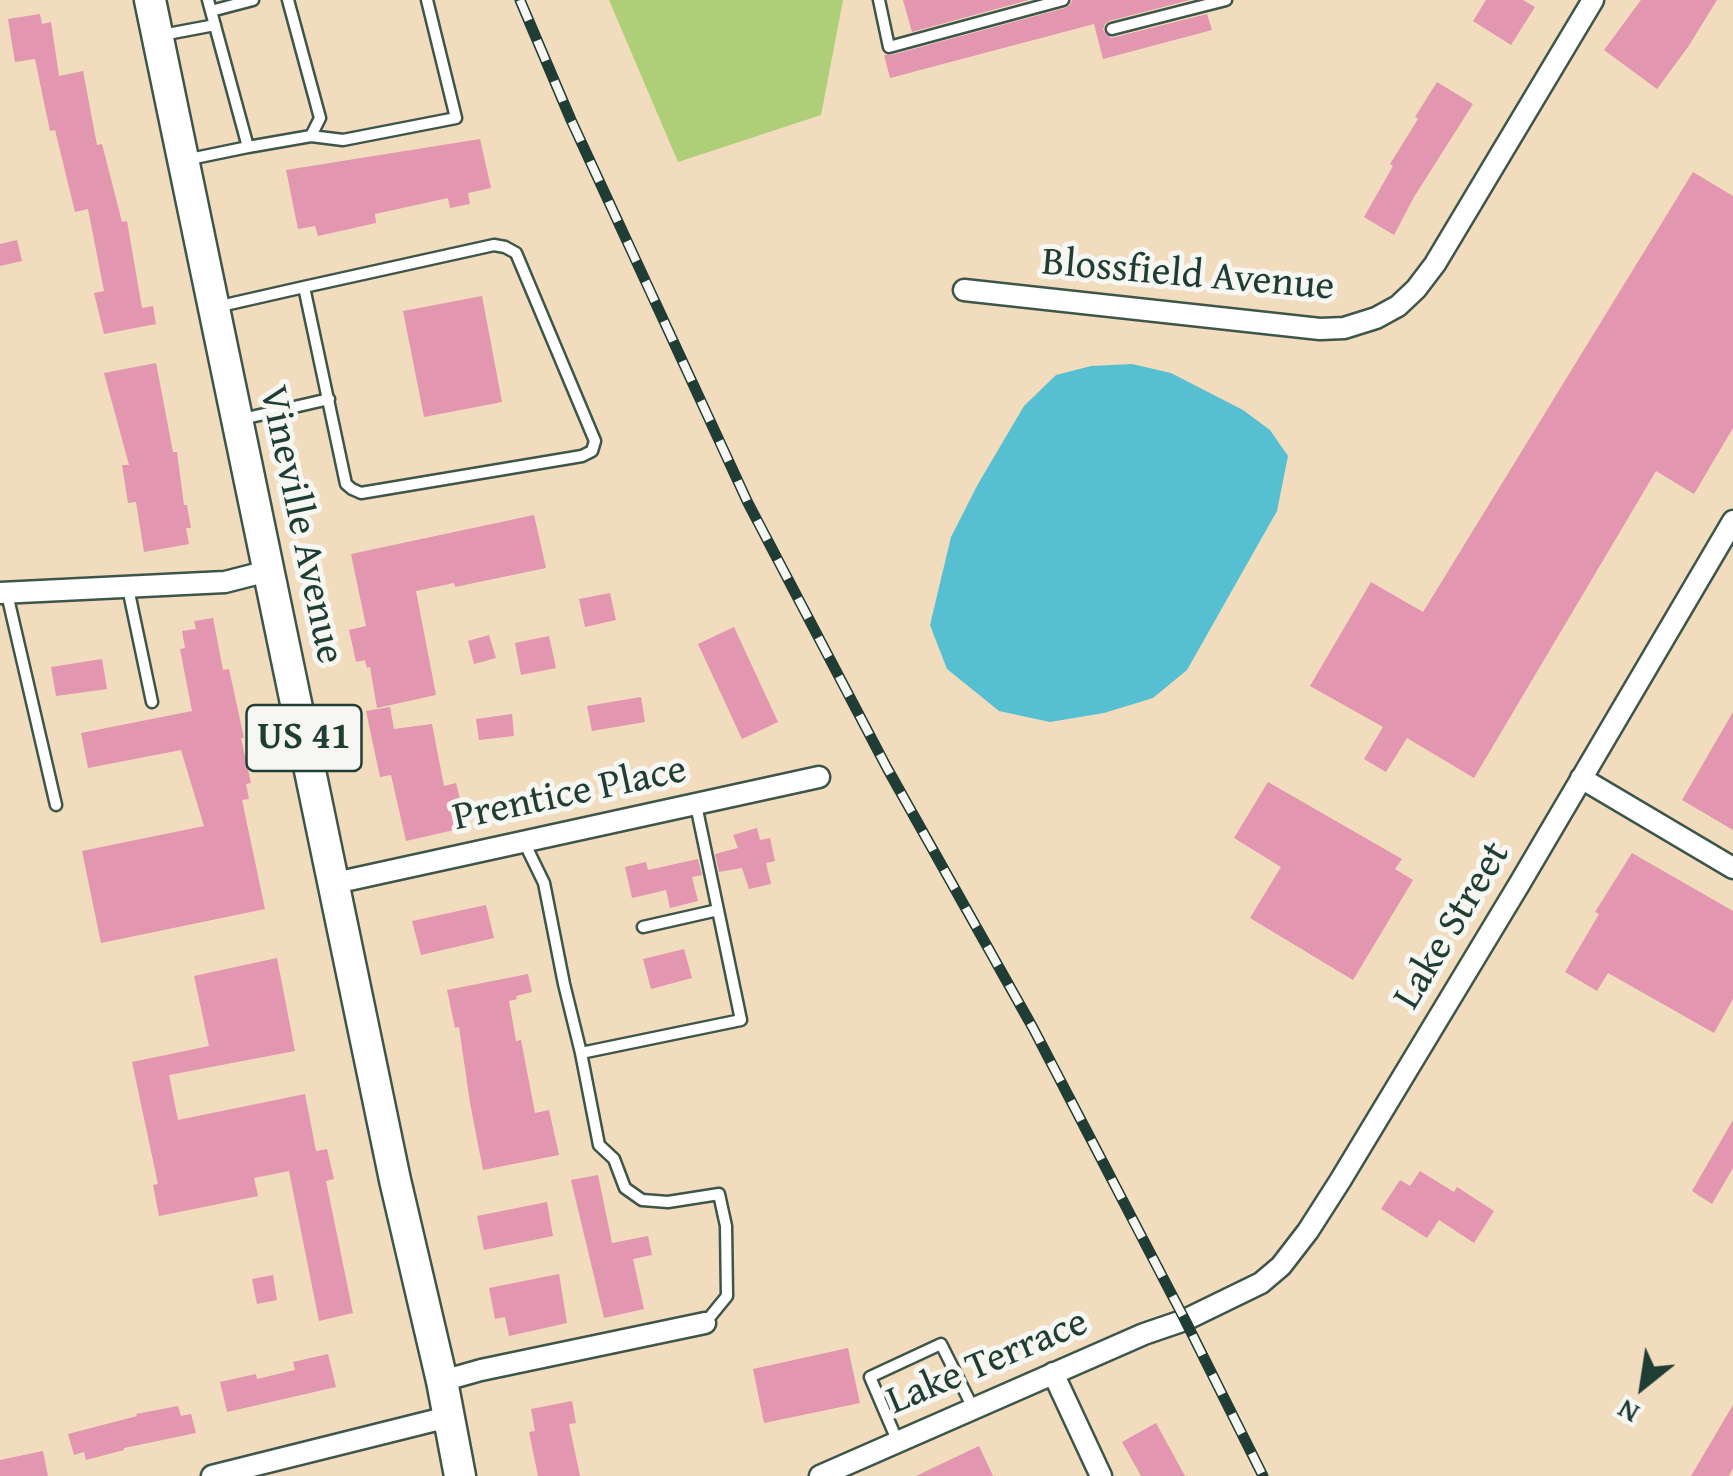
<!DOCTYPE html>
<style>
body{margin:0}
#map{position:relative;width:1733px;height:1476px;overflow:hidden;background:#f1dcbd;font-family:"Gentium Book Plus",serif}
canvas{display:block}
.north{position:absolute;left:1593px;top:1336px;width:100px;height:100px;-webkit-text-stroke:8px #f6f6f2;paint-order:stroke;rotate:210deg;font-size:28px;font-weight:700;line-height:40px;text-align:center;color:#1f3d34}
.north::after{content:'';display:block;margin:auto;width:35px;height:45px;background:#1f3d34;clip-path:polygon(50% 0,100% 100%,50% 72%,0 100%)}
</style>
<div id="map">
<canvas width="1733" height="1476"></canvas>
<div class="north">N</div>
</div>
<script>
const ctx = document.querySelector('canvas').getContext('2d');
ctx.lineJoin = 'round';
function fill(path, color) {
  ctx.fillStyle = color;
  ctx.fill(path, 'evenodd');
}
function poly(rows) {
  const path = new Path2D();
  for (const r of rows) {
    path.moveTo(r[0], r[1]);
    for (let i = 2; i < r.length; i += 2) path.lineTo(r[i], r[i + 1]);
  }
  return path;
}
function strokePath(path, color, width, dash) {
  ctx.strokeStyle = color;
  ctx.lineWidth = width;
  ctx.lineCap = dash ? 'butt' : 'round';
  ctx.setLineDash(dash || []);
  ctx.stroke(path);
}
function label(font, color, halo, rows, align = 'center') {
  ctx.font = font + ' "Gentium Book Plus",serif';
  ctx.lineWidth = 10;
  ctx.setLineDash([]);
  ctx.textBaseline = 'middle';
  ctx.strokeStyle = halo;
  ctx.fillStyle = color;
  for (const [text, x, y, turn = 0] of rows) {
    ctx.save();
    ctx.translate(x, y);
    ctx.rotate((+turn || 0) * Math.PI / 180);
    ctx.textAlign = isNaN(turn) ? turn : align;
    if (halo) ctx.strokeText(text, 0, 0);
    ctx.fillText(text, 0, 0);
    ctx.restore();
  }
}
const green = poly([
 [609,0,843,0,821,115,678,162]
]);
const water = poly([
 [1132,364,1171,373,1243,410,1270,430,1288,456,1277,511,1187,670,1153,698,1104,713,1050,722,999,711,947,669,930,625,951,537,978,484,1024,406,1056,375,1091,366]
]);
const building = poly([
 [903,0,1029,0,912,32],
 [1072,0,1190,0,1109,21,1105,24,1103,30,1111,38,1207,14,1212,30,1103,59,1094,24,890,78,884,55,891,55,1065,8,1070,5],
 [1486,0,1523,0,1535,7,1511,45,1473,21],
 [1641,0,1717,0,1688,47,1657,89,1604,50],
 [40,14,42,24,51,22,59,76,83,71,97,145,102,144,122,222,127,221,142,308,153,306,156,324,104,334,94,293,104,291,88,209,75,212,55,130,50,131,35,59,15,62,8,19],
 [1437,82,1473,104,1414,197,1394,235,1364,217,1393,166,1390,164,1418,119,1415,117],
 [480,139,491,188,468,193,470,204,450,208,448,198,375,214,376,223,318,236,315,226,298,229,286,170],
 [1693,172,1733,196,1733,428,1694,494,1656,471,1474,778,1407,738,1386,772,1364,759,1383,727,1310,686,1371,582,1423,612],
 [17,240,22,261,0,266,0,244],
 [482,296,502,402,424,417,403,311],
 [156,363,173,452,177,452,184,505,187,505,191,528,186,528,189,544,144,552,136,502,128,503,122,465,129,465,104,373],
 [534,515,546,568,455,587,454,583,416,591,436,695,377,708,370,667,367,668,365,660,356,662,349,630,366,626,351,554],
 [610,593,616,620,585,627,579,599],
 [213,618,223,670,229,669,244,738,241,738,251,783,246,784,249,799,242,800,265,909,101,943,82,851,204,826,181,750,88,768,81,733,192,711,180,649,185,648,182,631,196,629,194,621],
 [734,627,778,722,742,739,698,644],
 [489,635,496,658,474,664,468,641],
 [549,636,556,668,521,675,515,643],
 [102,659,107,689,56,696,51,667],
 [641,697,645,722,592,731,587,706],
 [390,707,394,729,432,724,444,786,456,783,467,827,406,841,391,775,380,777,366,711],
 [1733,712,1733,830,1682,800],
 [512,714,514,736,479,740,476,719],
 [1268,782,1402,859,1395,869,1413,880,1353,980,1250,918,1281,867,1234,838],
 [757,828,760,840,770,838,775,861,766,863,771,884,749,889,742,868,719,872,715,854,738,848,733,835],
 [1632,853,1733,911,1733,999,1714,1033,1608,973,1597,991,1565,972,1599,914,1595,912],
 [698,859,702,875,692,877,698,901,670,908,666,890,632,898,625,867,646,862,648,870],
 [486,905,494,938,421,955,412,921],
 [684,949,692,978,651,989,643,959],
 [277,958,295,1051,169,1075,178,1120,305,1094,316,1151,327,1149,334,1179,326,1181,353,1313,319,1321,289,1171,254,1178,258,1196,159,1216,153,1185,158,1184,132,1062,209,1046,194,976],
 [528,974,532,992,516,996,517,999,509,1001,516,1041,521,1040,535,1113,549,1110,559,1155,483,1170,470,1103,459,1027,455,1028,447,990],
 [1733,1120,1733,1168,1712,1204,1692,1191],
 [1420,1171,1454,1192,1457,1187,1494,1211,1474,1243,1439,1220,1427,1238,1381,1209,1400,1180,1410,1186],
 [598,1175,612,1243,648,1236,652,1255,633,1259,644,1309,604,1318,571,1180],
 [547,1202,553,1236,484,1250,477,1216],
 [559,1274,567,1323,509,1336,505,1317,495,1319,489,1288],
 [273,1275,277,1300,257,1304,252,1279],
 [848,1348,860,1403,764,1423,753,1369],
 [328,1354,336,1387,227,1412,220,1382,256,1374,257,1379,295,1370,293,1362],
 [572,1401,576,1423,569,1424,580,1476,538,1476,529,1432,535,1431,531,1409],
 [1733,1405,1733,1468,1729,1476,1691,1476],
 [178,1406,181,1416,191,1414,196,1433,124,1448,124,1450,86,1460,84,1452,74,1455,68,1434,137,1416,136,1414],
 [1156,1423,1185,1476,1141,1476,1122,1442],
 [979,1446,993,1476,916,1476],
 [43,1451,48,1476,0,1476,0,1460]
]);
const lane = poly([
 [208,0,248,147,311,136,320,118,288,0],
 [879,0,889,47,1063,0],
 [211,11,253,0],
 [1112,29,1226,0],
 [162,35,215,25],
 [311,136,343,140,456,118,427,0],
 [185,160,248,147],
 [216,307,304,287,494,245,505,247,516,253,595,441,592,451,582,456,361,493,352,489,346,484,304,287],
 [238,420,329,399],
 [128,588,152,702],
 [7,594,56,805],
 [524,842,544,883,564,984,581,1053,741,1020,696,805],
 [643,927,718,910],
 [581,1053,599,1145,614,1159,625,1188,642,1200,668,1202,719,1194,726,1226,727,1296,705,1323],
 [897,1440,870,1377,941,1344,973,1408]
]);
const street = poly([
 [964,290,1320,329,1344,328,1376,318,1398,306,1416,289,1435,264,1593,0],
 [0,593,225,582,268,571],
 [1581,778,1733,868],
 [335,883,819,777],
 [1053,1373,1101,1476],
 [442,1381,481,1370,705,1323],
 [212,1476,448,1417],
 [820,1476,1144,1334,1185,1320,1261,1283,1281,1266,1308,1231,1340,1181,1520,883,1733,521]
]);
const primary = poly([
 [150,0,395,1180,442,1381,460,1476]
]);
const rail = poly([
 [520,0,571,120,748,503,887,768,1033,1028,1185,1320,1263,1476]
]);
const shields = [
 [304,738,115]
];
const shieldNames = [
 ["US 41",304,738]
];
const streetNames = [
 ["Blossfield Avenue",1188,276,5],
 ["Vineville Avenue",300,525,78],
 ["Prentice Place",570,795,-12],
 ["Lake Street",1453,926,-59],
 ["Lake Terrace",988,1363,-23]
];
fill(green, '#aecf77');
fill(water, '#56c0d2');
fill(building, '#e296b0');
strokePath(lane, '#3e5549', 15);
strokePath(street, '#3e5549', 25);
strokePath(primary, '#3e5549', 35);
strokePath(lane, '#fff', 10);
strokePath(street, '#fff', 20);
strokePath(primary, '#fff', 30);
strokePath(rail, '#1f3d34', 11);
strokePath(rail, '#f6f6f2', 8, [22]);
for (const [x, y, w] of shields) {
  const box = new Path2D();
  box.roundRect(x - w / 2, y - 33, w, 66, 8);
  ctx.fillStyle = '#f6f6f2';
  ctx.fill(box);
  strokePath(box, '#1f3d34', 2.5);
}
label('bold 38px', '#1f3d34', null, shieldNames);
label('40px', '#1f3d34', '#f6f6f2', streetNames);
</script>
